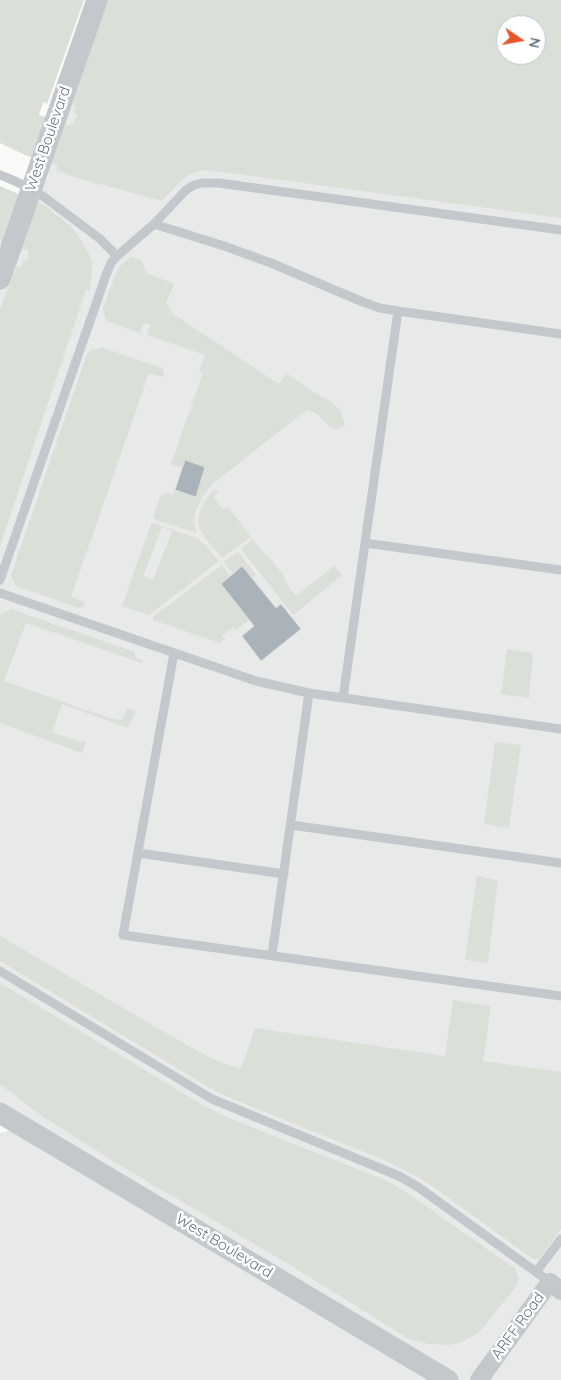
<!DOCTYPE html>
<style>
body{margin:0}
#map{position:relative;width:561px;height:1380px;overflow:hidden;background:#fafaf8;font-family:Quicksand,sans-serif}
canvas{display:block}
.north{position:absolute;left:496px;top:15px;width:50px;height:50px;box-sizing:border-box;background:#fff;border:1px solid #c1c8cd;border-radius:50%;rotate:102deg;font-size:14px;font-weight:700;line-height:20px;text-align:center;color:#657683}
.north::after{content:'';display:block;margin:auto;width:18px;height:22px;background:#e4572e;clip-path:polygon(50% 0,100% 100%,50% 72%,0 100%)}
</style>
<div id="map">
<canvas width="561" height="1380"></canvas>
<div class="north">N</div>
</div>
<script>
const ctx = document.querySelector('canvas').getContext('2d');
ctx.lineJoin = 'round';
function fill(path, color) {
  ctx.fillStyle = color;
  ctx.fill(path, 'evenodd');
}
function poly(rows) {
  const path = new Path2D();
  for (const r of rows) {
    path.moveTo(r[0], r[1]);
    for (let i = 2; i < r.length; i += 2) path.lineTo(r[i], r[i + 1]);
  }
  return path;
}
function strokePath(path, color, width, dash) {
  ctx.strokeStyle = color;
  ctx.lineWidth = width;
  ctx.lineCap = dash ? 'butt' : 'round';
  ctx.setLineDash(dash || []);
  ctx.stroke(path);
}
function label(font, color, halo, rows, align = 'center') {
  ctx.font = font + ' Quicksand,sans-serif';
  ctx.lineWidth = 5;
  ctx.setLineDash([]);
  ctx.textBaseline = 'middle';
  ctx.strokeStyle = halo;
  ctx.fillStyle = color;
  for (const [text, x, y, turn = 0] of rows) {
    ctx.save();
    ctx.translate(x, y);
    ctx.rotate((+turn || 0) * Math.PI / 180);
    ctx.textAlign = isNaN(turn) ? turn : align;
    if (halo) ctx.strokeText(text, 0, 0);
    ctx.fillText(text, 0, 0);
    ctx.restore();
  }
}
const built = poly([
 [95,0,561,0,561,1380,0,1380,0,1133,23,1127,0,1113,0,236,10,237],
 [506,25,536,25,536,55,506,55]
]);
const green = poly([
 [0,0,84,0,47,104,43,102,39,115,70,126,71,123,74,124,77,114,74,113,76,106,72,104,107,0,561,0,561,218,215,171,203,170,193,173,185,177,162,201,74,177,57,170,57,165,25,155,0,143],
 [506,25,536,25,536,55,506,55],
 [0,186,44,205,69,225,78,235,89,254,92,263,92,271,90,291,86,290,0,546,0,309,17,266,21,267,24,259,27,260,29,251,0,241],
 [131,257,139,259,143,263,144,269,149,274,174,284,166,303,173,314,277,383,280,383,285,375,289,375,312,391,330,401,340,410,345,425,339,429,335,429,330,427,316,413,308,410,304,412,212,484,202,497,195,513,194,522,197,533,156,520,153,517,161,494,165,495,166,493,173,495,175,490,196,497,205,468,183,468,171,464,203,373,199,371,205,355,147,335,150,325,143,323,140,333,109,322,105,318,103,308,117,271,121,265],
 [101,347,162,368,164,373,163,377,149,373,71,597,85,602,84,606,79,608,16,586,11,575,87,354,92,349,100,349],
 [214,489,219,492,213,497,223,510,228,507,251,537,222,558,205,538,199,527,198,519,200,511,206,500],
 [153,523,196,538,205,545,219,561,149,615,122,606,151,524],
 [162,527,172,531,153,580,143,576],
 [253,539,266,556,269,557,284,576,285,581,296,596,334,566,342,575,293,615,241,549],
 [238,552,256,575,252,579,242,566,233,573,224,562],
 [222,565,230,576,221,584,249,620,236,630,233,627,222,636,225,639,220,643,153,620,153,617],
 [11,609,135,652,135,657,143,661,142,663,26,623,4,681,109,718,122,720,127,708,136,711,128,728,62,704,52,732,80,742,81,740,86,742,82,753,0,723,0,615],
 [507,649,533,653,529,698,501,694],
 [495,742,521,745,509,828,484,824],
 [477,876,498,880,488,963,465,960],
 [0,936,166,1033,212,1059,241,1069,255,1028,445,1056,453,1000,491,1006,483,1061,561,1072,561,1229,539,1259,533,1259,431,1185,414,1175,384,1160,233,1099,217,1092,0,961],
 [0,983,208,1108,236,1121,385,1180,403,1190,514,1268,519,1278,515,1288,479,1332,464,1341,449,1345,428,1344,409,1339,287,1263,121,1166,42,1116,0,1084]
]);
const building = poly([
 [185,460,205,467,196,497,175,490,185,460],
 [242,566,276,608,281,604,301,629,261,661,242,636,254,626,221,584,242,566]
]);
const service = poly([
 [0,175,15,181,40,194,99,238,117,256],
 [154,224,224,246,271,263,363,302,380,308,398,311],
 [365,543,561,570],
 [0,580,106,275,111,263,117,256,154,224,186,190,194,185,202,183,219,183,561,230],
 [0,593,256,681,309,693],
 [174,653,123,935,561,996],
 [343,698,398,311,561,334],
 [291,825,561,863],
 [138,853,284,874],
 [272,955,309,693,561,729],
 [0,971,212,1099,399,1176,418,1187,550,1282],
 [536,1272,561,1239]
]);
const minor = poly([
 [479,1380,550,1282,561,1291]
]);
const tertiary = poly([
 [55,121,97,0],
 [0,279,12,245],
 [0,1113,448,1380]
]);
const tertiaryBridge = poly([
 [12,245,55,121]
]);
const streetNames = [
 ["West Boulevard",48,139,-71],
 ["West Boulevard",224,1246,31],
 ["ARFF Road",518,1326,-54]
];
fill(built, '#e8e9e9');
fill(green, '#dadfd7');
fill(building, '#aab3b9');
strokePath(building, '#dcdcda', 1);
strokePath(service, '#c3c8cc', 9);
strokePath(minor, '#c3c8cc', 18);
strokePath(tertiary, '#c3c8cc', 21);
strokePath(tertiaryBridge, '#c3c8cc', 21);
label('15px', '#657683', '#fff', streetNames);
</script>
